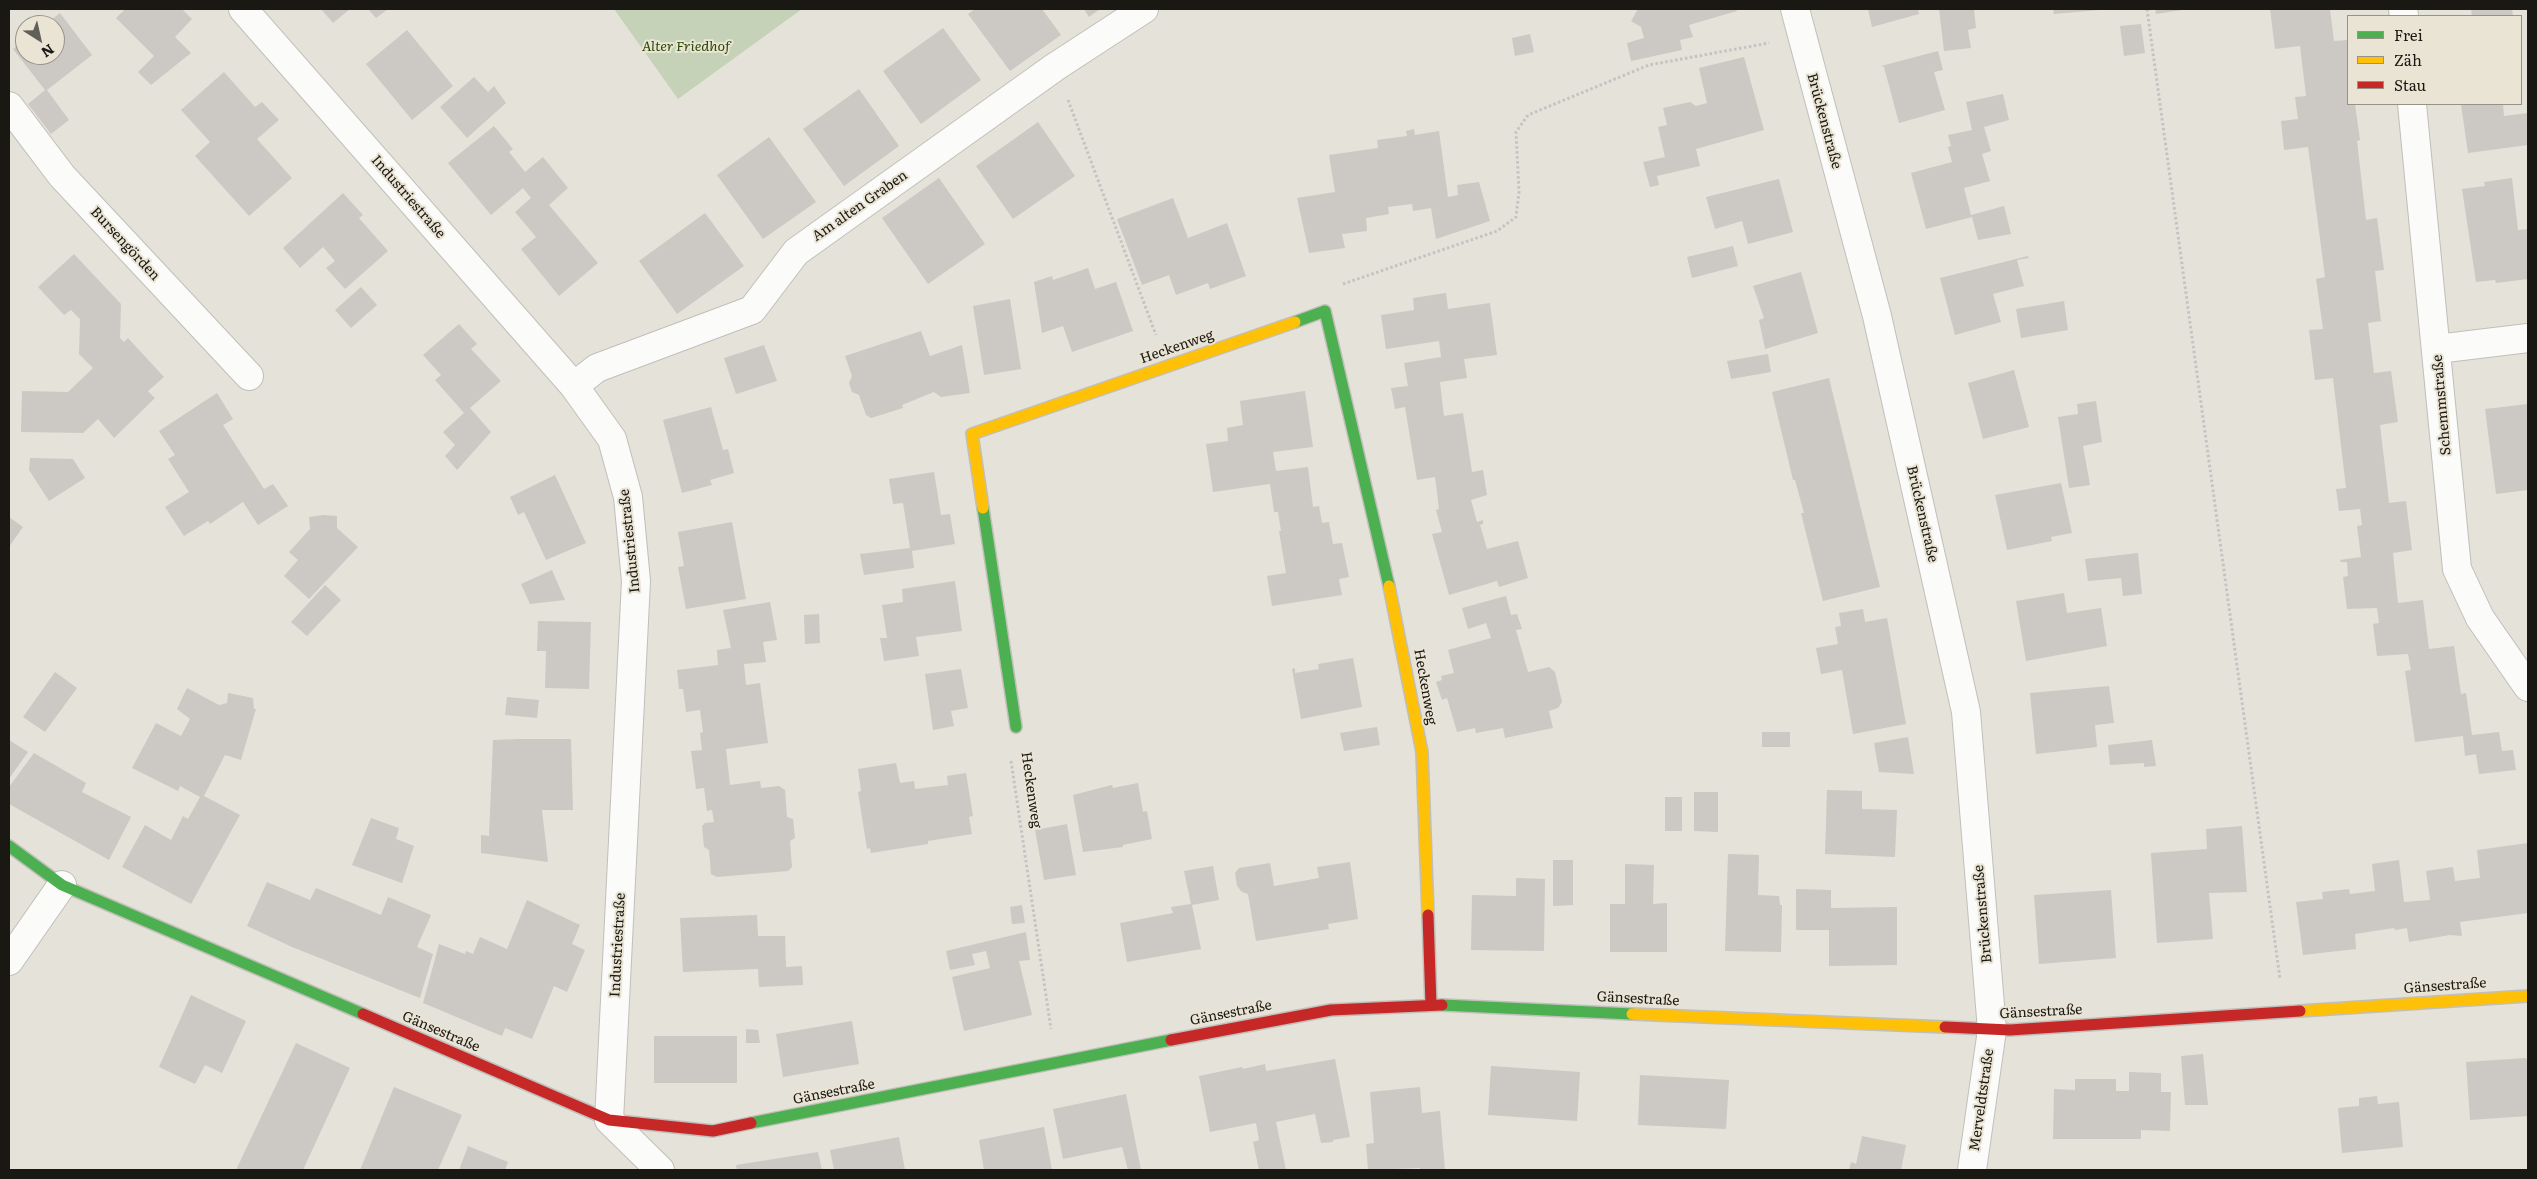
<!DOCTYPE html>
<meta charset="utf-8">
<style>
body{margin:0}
#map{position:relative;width:2537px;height:1179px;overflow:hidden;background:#e5e2da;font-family:Literata,serif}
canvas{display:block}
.frame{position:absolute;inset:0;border:10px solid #1a1813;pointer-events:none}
.legend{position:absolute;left:2347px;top:15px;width:175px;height:90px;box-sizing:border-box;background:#eae4d5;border:1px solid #979287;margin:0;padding:6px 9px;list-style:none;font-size:15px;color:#1a1813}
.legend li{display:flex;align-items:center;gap:10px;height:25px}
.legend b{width:25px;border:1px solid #979287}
.north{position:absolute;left:15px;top:15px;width:50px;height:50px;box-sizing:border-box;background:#eae4d5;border:1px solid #979287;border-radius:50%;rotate:145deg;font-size:14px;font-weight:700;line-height:20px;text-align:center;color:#1a1813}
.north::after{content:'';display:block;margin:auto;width:18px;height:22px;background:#615f59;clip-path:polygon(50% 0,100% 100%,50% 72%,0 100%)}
</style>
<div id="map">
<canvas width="2537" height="1179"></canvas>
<div class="frame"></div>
<ul class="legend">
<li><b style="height:6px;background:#4caf50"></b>Frei</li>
<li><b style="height:6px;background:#ffc107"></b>Zäh</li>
<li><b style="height:6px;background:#c62828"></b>Stau</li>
</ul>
<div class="north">N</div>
</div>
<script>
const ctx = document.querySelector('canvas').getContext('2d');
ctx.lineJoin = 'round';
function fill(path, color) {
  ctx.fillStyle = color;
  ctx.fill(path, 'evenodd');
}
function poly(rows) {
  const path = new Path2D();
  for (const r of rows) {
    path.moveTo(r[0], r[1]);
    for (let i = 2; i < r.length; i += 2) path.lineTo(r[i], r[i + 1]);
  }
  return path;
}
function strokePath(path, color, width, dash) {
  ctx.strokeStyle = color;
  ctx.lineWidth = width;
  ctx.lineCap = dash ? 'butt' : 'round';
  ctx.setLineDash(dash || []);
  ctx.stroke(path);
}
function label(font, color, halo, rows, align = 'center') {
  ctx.font = font + ' Literata,serif';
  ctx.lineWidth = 4;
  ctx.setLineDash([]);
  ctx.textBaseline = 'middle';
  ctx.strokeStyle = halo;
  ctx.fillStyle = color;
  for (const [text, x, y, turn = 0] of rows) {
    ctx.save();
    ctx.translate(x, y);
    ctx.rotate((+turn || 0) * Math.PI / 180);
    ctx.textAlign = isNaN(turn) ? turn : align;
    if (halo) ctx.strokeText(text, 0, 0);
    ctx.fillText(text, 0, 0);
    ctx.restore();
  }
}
const green = poly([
 [614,9,802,9,678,99]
]);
const building = poly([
 [125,9,182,9,192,19,175,37,191,53,151,85,138,72,154,56,116,18],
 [321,9,350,9,333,23],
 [368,9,388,9,376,18],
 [975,9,1042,9,1061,35,1010,71,968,14],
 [1084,9,1100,9,1089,17],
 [1638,9,1736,9,1737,11,1689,25,1693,37,1680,40,1682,50,1631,61,1627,43,1644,38,1641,27,1631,21],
 [1868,9,1918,9,1919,14,1872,27],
 [1939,9,1974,9,1976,28,1968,30,1971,48,1944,51],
 [2053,9,2099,9,2100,10,2054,14],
 [2155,9,2182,9,2182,10,2156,14],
 [2270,9,2330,9,2334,41,2348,40,2348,104,2355,104,2360,140,2357,141,2366,220,2377,218,2384,270,2375,271,2381,321,2368,323,2374,373,2391,371,2398,422,2380,425,2387,484,2389,503,2406,501,2412,550,2393,553,2398,603,2423,600,2429,649,2454,646,2461,694,2466,693,2472,735,2499,732,2502,751,2513,750,2516,770,2479,774,2476,754,2465,756,2463,736,2415,742,2405,671,2411,670,2408,654,2377,656,2373,624,2379,623,2377,608,2347,609,2343,577,2348,576,2347,562,2341,562,2340,560,2361,557,2357,526,2362,525,2360,509,2339,511,2336,489,2346,488,2333,378,2315,380,2309,330,2323,329,2316,279,2325,277,2308,147,2284,150,2281,121,2298,119,2295,97,2306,96,2300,46,2275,49],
 [2471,9,2512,9,2513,16,2472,16],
 [60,13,92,55,47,90,69,120,51,134,28,104,45,90,13,49,22,42,25,32,25,55,55,55,55,25,25,25,25,21,46,24],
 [2141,24,2145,53,2124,56,2120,26],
 [943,28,981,80,921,124,883,71],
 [407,30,453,86,412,120,366,64],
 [1530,34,1534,52,1515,56,1512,38],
 [1938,51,1943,70,1934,72,1945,110,1899,123,1884,67,1881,66],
 [1744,57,1764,130,1696,149,1700,166,1657,176,1659,185,1650,187,1643,162,1665,157,1658,127,1667,125,1663,108,1690,102,1696,106,1707,103,1699,68],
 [224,72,255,107,262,102,279,120,257,139,292,178,249,216,195,156,210,142,181,110],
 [474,77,488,92,494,86,506,103,467,138,440,107],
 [859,89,899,146,844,186,803,129],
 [2003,94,2009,120,1984,127,1991,151,1982,154,1990,181,1964,188,1971,215,2004,206,2011,234,1978,240,1972,217,1926,229,1911,173,1952,162,1948,147,1951,146,1948,135,1972,130,1966,102],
 [2461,104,2503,104,2504,116,2528,113,2528,145,2468,153],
 [1038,122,1075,176,1013,219,976,166],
 [494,126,513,149,509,152,525,172,543,157,568,188,549,205,598,263,559,296,521,249,536,237,515,212,531,198,523,188,491,215,448,163],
 [1414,129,1415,135,1439,131,1448,197,1458,195,1457,185,1479,182,1490,221,1436,239,1431,208,1413,211,1412,204,1388,207,1389,214,1366,218,1367,231,1342,234,1345,248,1309,253,1297,198,1335,192,1329,155,1378,148,1377,140,1407,136,1406,131],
 [769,137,816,202,763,239,717,175],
 [939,178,985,244,928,284,882,218],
 [2512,178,2518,230,2528,229,2528,279,2496,283,2495,280,2476,282,2462,189,2485,186,2484,182],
 [1779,179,1793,232,1748,244,1742,221,1715,229,1706,197],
 [343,193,363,215,359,218,388,251,345,289,326,268,335,261,323,247,300,268,283,248],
 [1173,198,1188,238,1227,223,1246,276,1210,289,1208,283,1176,295,1169,275,1142,285,1117,219],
 [705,213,744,266,677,314,639,261],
 [1733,246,1738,266,1692,278,1687,257],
 [74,254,121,304,120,338,124,342,128,338,164,377,148,391,155,398,114,438,98,419,83,433,21,432,22,391,68,392,93,368,79,354,80,319,71,310,64,315,38,287],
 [2028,256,2029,258,2017,260,2024,286,1993,294,2001,322,1955,335,1940,278],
 [1088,268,1095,289,1116,282,1133,331,1072,352,1063,326,1042,333,1034,282,1052,276,1053,280],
 [1801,272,1818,333,1765,349,1759,320,1764,318,1753,286],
 [361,287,377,305,351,328,335,310],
 [1446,293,1448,309,1490,303,1497,355,1464,359,1467,378,1440,382,1442,400,1444,416,1463,413,1472,472,1483,470,1487,495,1471,500,1477,522,1483,520,1483,524,1480,525,1487,549,1518,541,1528,578,1499,587,1497,581,1449,595,1432,534,1442,532,1436,510,1439,509,1435,477,1417,480,1405,407,1395,409,1391,388,1408,386,1404,363,1441,357,1439,341,1386,349,1381,315,1414,310,1413,298],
 [1010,299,1021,369,984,375,973,306],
 [2064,301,2068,330,2021,338,2016,309],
 [459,324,477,344,471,349,501,381,470,408,491,432,457,470,445,456,455,445,443,432,464,413,435,380,441,375,423,355],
 [921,331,930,356,962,345,970,393,941,397,934,392,902,405,903,408,871,418,866,415,859,395,852,392,849,383,852,376,845,356],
 [764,345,777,381,736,394,724,358],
 [1768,354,1771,372,1731,379,1727,361],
 [2014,370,2029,427,1983,439,1968,383],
 [1829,378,1880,587,1823,601,1801,513,1804,513,1795,480,1793,480,1772,392],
 [1305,391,1313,447,1273,452,1276,471,1308,467,1313,507,1319,506,1322,523,1329,522,1333,544,1342,543,1349,577,1339,579,1342,595,1272,606,1267,576,1286,573,1279,531,1281,531,1278,512,1274,512,1270,484,1213,492,1206,444,1228,441,1227,428,1243,425,1240,401],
 [217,393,233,419,223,425,264,489,273,484,288,506,258,525,243,502,210,524,208,521,184,536,165,507,189,492,168,459,175,455,159,431],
 [2096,401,2102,442,2083,446,2090,485,2069,488,2058,417,2078,414,2077,404],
 [2528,404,2528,490,2496,494,2485,409],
 [711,407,723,450,728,449,734,473,710,480,712,485,682,493,663,420],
 [30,458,73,459,85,478,49,501,29,470],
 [934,472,941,515,950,514,955,544,912,551,914,568,864,575,860,554,910,548,903,503,893,504,889,479],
 [555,475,586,543,546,560,524,512,518,515,510,497],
 [2061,483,2072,533,2051,537,2052,541,2007,550,1995,495],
 [323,515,337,516,337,528,358,547,309,599,284,576,298,560,289,552,310,529,309,517],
 [9,517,23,527,9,547],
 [732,522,746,599,686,609,678,567,684,566,678,532],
 [2138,553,2142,594,2123,596,2121,578,2088,581,2085,559],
 [552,570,565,600,530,604,521,584],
 [955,581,962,631,916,637,919,656,884,661,880,638,887,638,882,605,903,602,902,589],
 [325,585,341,600,307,636,291,622],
 [2064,593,2067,613,2101,608,2107,646,2026,661,2016,601],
 [1506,596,1511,615,1517,614,1522,629,1516,630,1528,672,1549,667,1555,672,1562,702,1558,708,1549,711,1553,728,1505,738,1503,728,1476,733,1475,728,1457,732,1447,698,1442,700,1436,682,1442,680,1441,676,1454,673,1448,650,1491,638,1486,623,1468,629,1462,608],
 [770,602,777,640,763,642,766,662,744,664,746,685,760,683,768,743,726,749,730,785,760,781,761,788,779,786,785,790,787,817,793,819,795,838,790,841,792,867,788,871,717,877,711,874,709,850,704,847,702,826,705,823,714,822,712,810,707,811,704,788,696,789,691,751,702,750,700,733,703,732,700,710,686,712,683,689,679,689,677,670,718,665,717,650,731,648,723,610],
 [1863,609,1865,622,1887,618,1906,724,1853,734,1842,670,1821,674,1816,648,1838,644,1835,627,1841,626,1839,613],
 [819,614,820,643,805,644,804,615],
 [538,621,591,622,589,689,545,688,546,651,537,651],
 [1353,658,1362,707,1301,719,1292,669,1295,668,1295,673,1319,669,1318,664],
 [961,669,968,708,951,711,954,726,933,730,925,674],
 [55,672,77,688,45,732,23,717],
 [2109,686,2114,723,2095,725,2097,747,2036,754,2030,693],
 [187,688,219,705,227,703,228,693,253,698,254,709,256,709,241,760,225,755,204,796,240,815,191,904,122,867,145,825,171,840,183,816,188,819,200,797,180,786,178,791,132,768,156,723,181,736,190,719,177,709],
 [507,697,539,700,537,718,505,715],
 [1377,727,1380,745,1344,751,1340,733],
 [1762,732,1790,732,1790,747,1762,747],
 [1908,737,1914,774,1879,772,1874,743],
 [520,739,571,739,573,810,542,810,548,862,481,853,481,835,489,836,493,740],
 [9,740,28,752,9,779],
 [2152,740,2156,766,2144,767,2144,763,2110,765,2108,745],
 [34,753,86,783,82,792,131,817,109,860,9,804,9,787],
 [896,763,900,783,914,781,915,789,948,785,947,776,966,773,973,816,969,817,972,834,928,841,928,844,871,853,870,848,867,849,858,792,861,791,858,769],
 [1138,783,1143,812,1147,811,1152,839,1123,845,1123,847,1083,852,1073,795,1112,785,1113,788],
 [1827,790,1862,791,1862,809,1897,810,1895,857,1825,854],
 [1694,792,1718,792,1718,832,1694,831],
 [1665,797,1682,797,1682,831,1665,831],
 [371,818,399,828,396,839,414,846,402,883,352,865],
 [1067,824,1076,875,1044,880,1035,830],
 [2242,826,2247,892,2209,893,2213,939,2157,943,2151,853,2207,849,2206,829],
 [2528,843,2528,913,2460,922,2462,936,2450,935,2409,942,2407,928,2395,930,2394,928,2355,934,2356,949,2303,955,2296,902,2323,899,2322,892,2349,889,2350,894,2375,891,2372,864,2399,860,2404,902,2430,900,2426,871,2453,867,2455,881,2480,878,2477,850],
 [1728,854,1759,855,1758,895,1779,896,1780,905,1782,905,1781,952,1725,951],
 [1553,860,1573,860,1573,905,1553,906],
 [1350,862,1358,919,1328,924,1329,929,1256,941,1248,894,1242,892,1237,886,1235,873,1239,868,1270,863,1274,886,1319,878,1317,867],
 [1625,864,1654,865,1653,904,1667,903,1667,952,1610,952,1610,904,1625,904],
 [1213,866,1219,900,1192,905,1201,949,1127,962,1120,923,1173,913,1171,907,1191,904,1184,871],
 [1516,878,1545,879,1544,951,1471,950,1472,895,1516,896],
 [267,882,310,900,316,888,381,915,388,897,431,915,417,947,433,954,420,998,292,947,247,926],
 [1796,889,1831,890,1831,908,1897,907,1897,965,1829,966,1829,930,1796,930],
 [2111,890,2116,958,2039,964,2034,895],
 [527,900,580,925,572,944,585,950,567,992,554,986,532,1039,505,1028,502,1036,423,1003,439,944,465,954,466,951,473,954,480,937,507,949],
 [1022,905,1025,923,1012,924,1010,907],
 [757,915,758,936,785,936,786,967,802,966,803,985,759,987,758,969,683,972,680,918],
 [1026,932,1030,960,1019,961,1032,1015,964,1031,952,977,990,968,986,951,972,954,975,965,950,970,946,951],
 [191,995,246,1021,222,1073,205,1065,195,1084,159,1067],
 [852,1021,859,1064,783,1077,776,1034],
 [746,1029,758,1030,760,1043,746,1043],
 [654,1036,737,1036,737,1083,654,1083],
 [296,1043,350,1068,303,1170,236,1170],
 [2203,1054,2208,1105,2185,1105,2181,1056],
 [2526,1058,2528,1063,2528,1116,2470,1120,2466,1062],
 [1335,1059,1350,1137,1333,1140,1333,1142,1321,1143,1315,1114,1276,1122,1286,1170,1259,1170,1253,1142,1259,1140,1256,1123,1210,1132,1199,1076,1242,1067,1243,1069,1265,1064,1266,1071],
 [1491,1066,1580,1072,1577,1121,1488,1115],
 [2129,1072,2161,1073,2161,1092,2171,1092,2170,1131,2141,1130,2141,1139,2053,1139,2054,1089,2075,1090,2075,1079,2116,1079,2116,1091,2129,1091],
 [1640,1075,1729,1080,1726,1129,1638,1125],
 [394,1087,462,1115,438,1170,360,1170],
 [1420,1087,1422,1113,1440,1111,1445,1170,1420,1170,1420,1168,1368,1170,1366,1144,1374,1143,1370,1092],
 [1126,1094,1141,1170,1128,1170,1122,1147,1063,1159,1053,1109],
 [2377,1096,2378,1104,2399,1102,2403,1147,2342,1153,2338,1108,2359,1106,2359,1098],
 [1044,1127,1052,1170,984,1170,979,1140],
 [1862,1136,1906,1145,1901,1170,1849,1170,1851,1162,1856,1164],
 [899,1137,905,1170,834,1170,830,1150],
 [468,1146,508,1162,505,1170,459,1170],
 [818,1152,822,1170,737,1170,736,1165]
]);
const path = poly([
 [2147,9,2280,979],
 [1068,100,1156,335],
 [1343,284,1497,231,1516,217,1519,192,1516,132,1528,115,1649,65,1769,43],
 [1011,761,1051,1029]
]);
const street = poly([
 [243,9,574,386,612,439,628,497,636,581,609,1120,660,1170],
 [1795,9,1877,316,1966,712,1992,1030,1972,1170],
 [2403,9,2404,16],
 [2412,104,2457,569,2480,618,2528,687],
 [9,106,62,176,249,376],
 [2437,349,2528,338],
 [574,386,597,368,752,310,796,252,1055,67,1144,9],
 [9,961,62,885]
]);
const fast = poly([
 [1295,322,1325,311,1389,586],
 [983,508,1016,727],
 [9,846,62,885,363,1014],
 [1442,1005,1632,1014],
 [751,1123,1171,1040]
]);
const slow = poly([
 [983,508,972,434,1295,322],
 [1389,586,1422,752,1428,915],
 [2300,1011,2528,996],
 [1632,1014,1945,1027]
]);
const jam = poly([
 [1428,915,1431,1005],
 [363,1014,609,1120,713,1131,751,1123],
 [1945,1027,2010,1030,2300,1011],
 [1171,1040,1331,1010,1442,1005]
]);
const parkNames = [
 ["Alter Friedhof",686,47]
];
const streetNames = [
 ["Brückenstraße",1824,121,75],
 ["Industriestraße",408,197,49],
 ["Am alten Graben",860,206,-35],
 ["Bursengörden",125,244,47],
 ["Heckenweg",1177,347,-19],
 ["Schemmstraße",2442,405,-95],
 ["Brückenstraße",1922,514,77],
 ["Industriestraße",630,541,-96],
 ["Heckenweg",1425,687,80],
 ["Heckenweg",1031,790,82],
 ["Brückenstraße",1983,914,-95],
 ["Industriestraße",618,945,-87],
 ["Gänsestraße",2445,986,-4],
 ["Gänsestraße",1638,999,3],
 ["Gänsestraße",2041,1012,-3],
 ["Gänsestraße",1231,1013,-11],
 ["Gänsestraße",441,1032,23],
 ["Gänsestraße",834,1092,-11],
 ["Merveldtstraße",1982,1100,-82]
];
fill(green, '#c5d2b7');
fill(building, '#ccc8c3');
strokePath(street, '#c1bfb9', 30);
strokePath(fast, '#c1bfb9', 14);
strokePath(slow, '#c1bfb9', 14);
strokePath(jam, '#c1bfb9', 14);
strokePath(path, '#c4c3c1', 3, [2.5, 2.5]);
strokePath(street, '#fbfbf9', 28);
strokePath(fast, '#4caf50', 11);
strokePath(slow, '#ffc107', 11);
strokePath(jam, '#c62828', 11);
label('italic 14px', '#274a02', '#eae4d5', parkNames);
label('14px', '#1a1813', '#eae4d5', streetNames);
</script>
